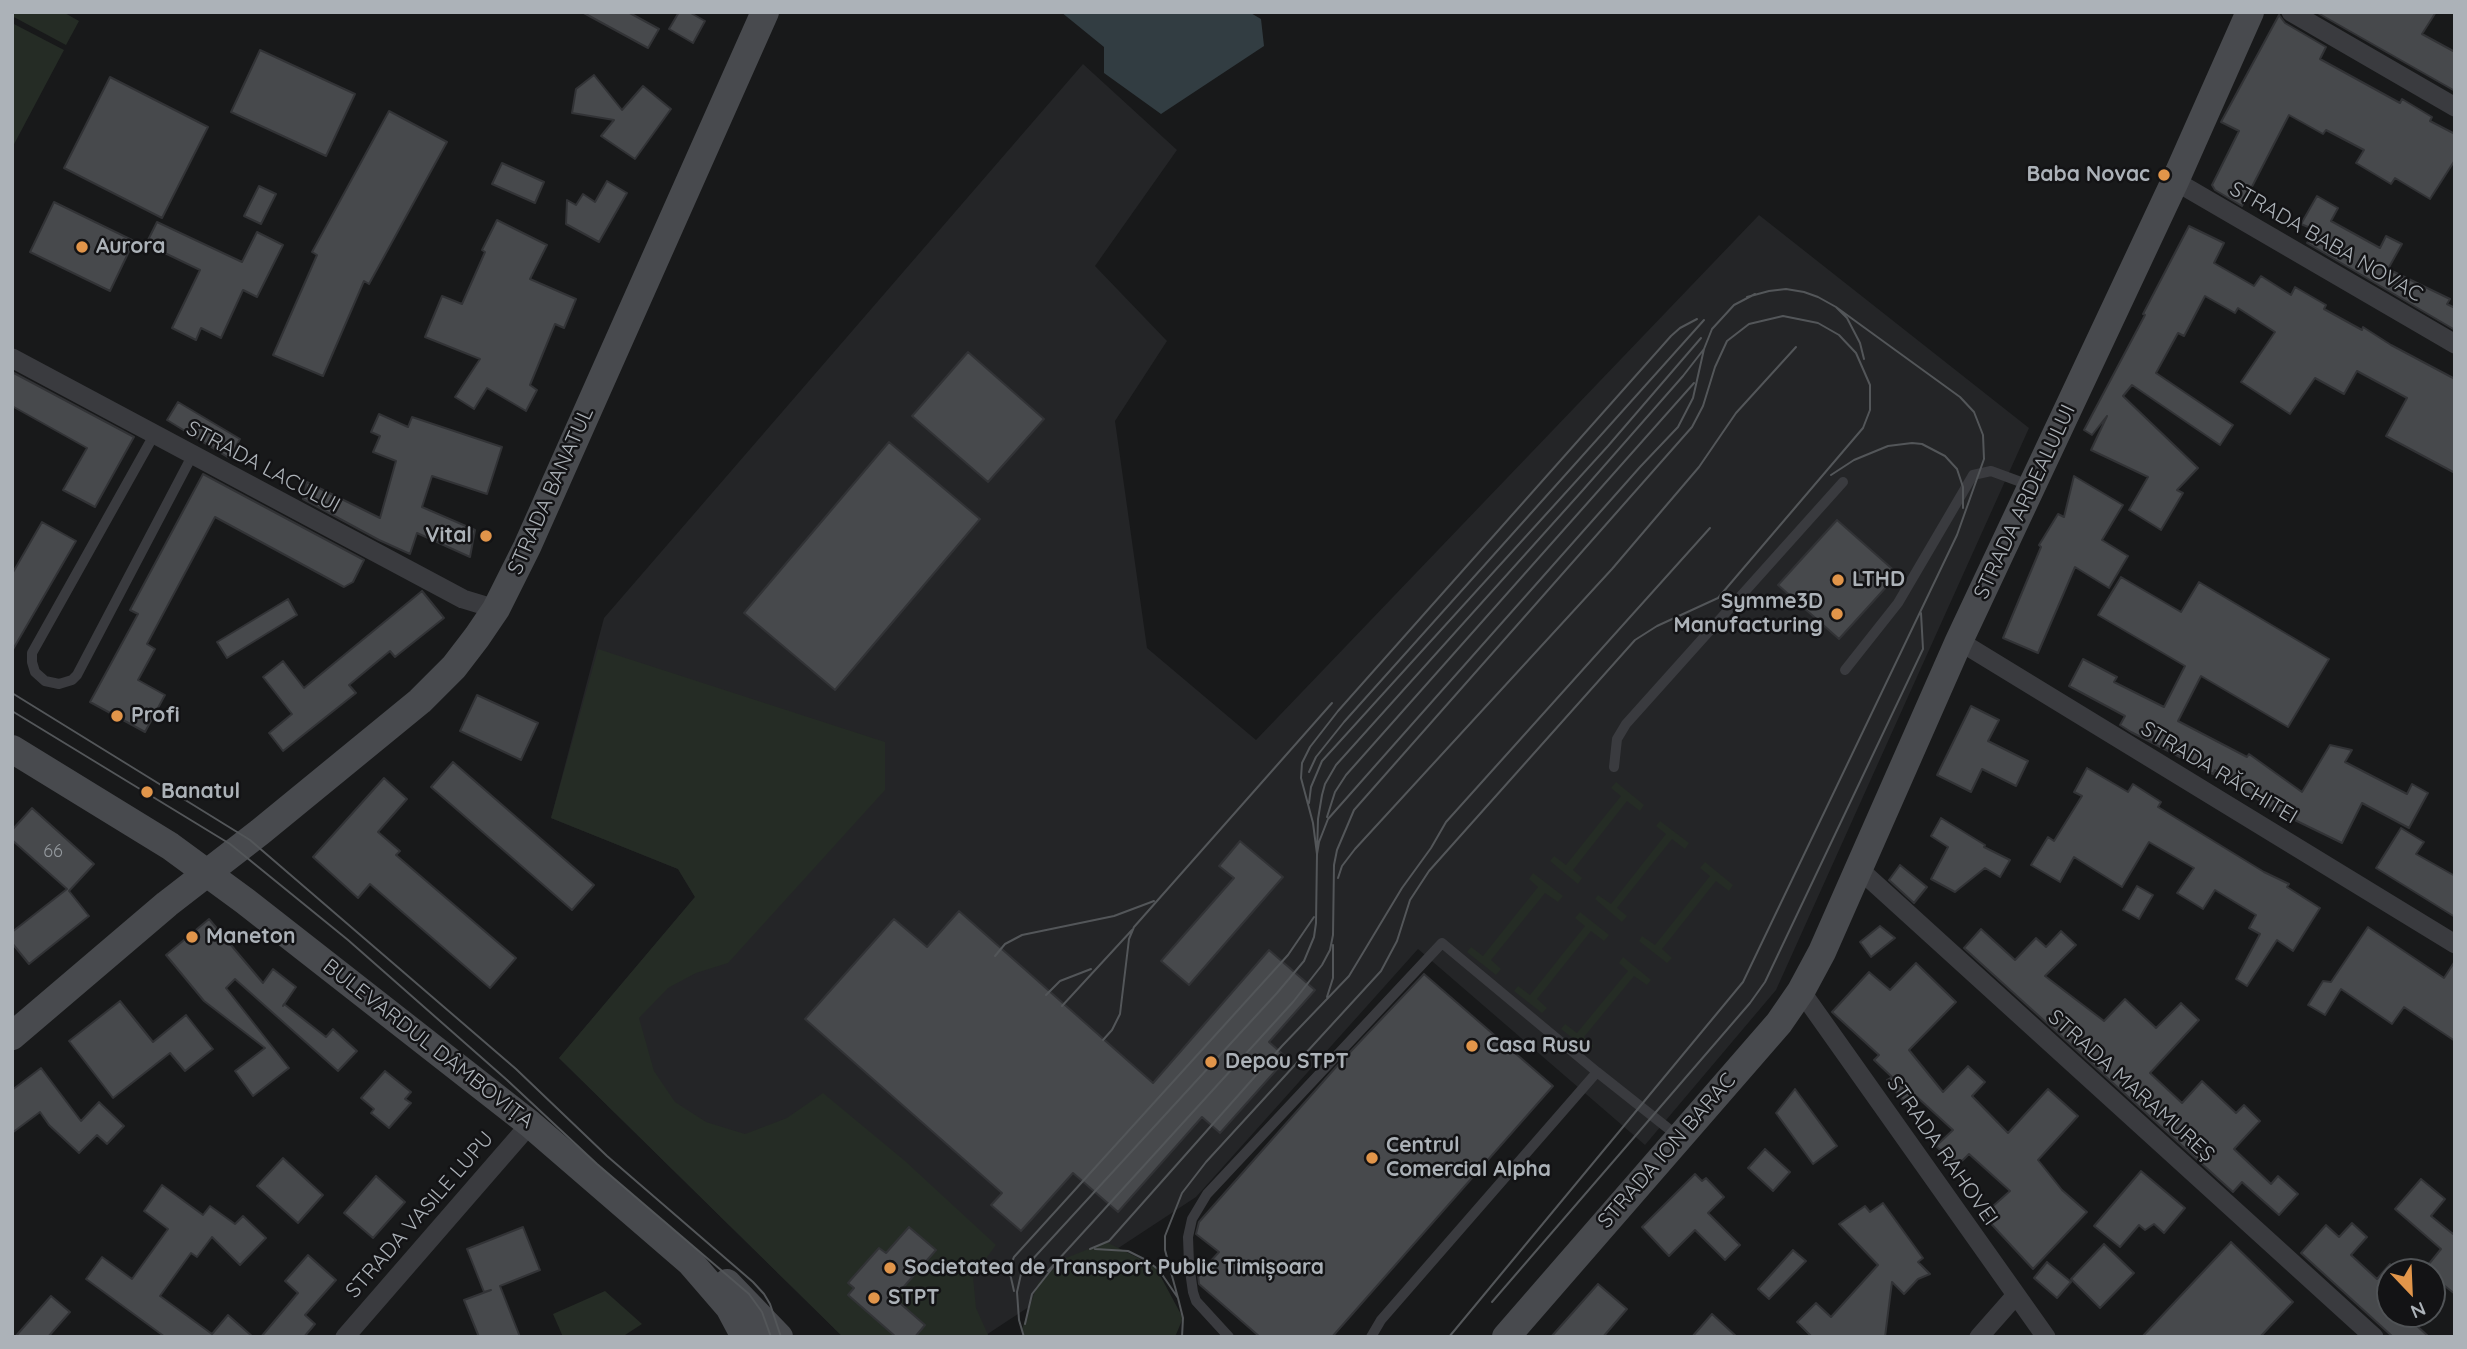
<!DOCTYPE html>
<meta charset="utf-8">
<style>
body{margin:0}
#map{position:relative;width:2467px;height:1349px;overflow:hidden;background:#18191a;font-family:Quicksand,sans-serif}
canvas{display:block}
.frame{position:absolute;inset:0;border:14px solid #acb2b8;pointer-events:none}
.north{position:absolute;left:2376px;top:1258px;width:70px;height:70px;box-sizing:border-box;background:#131315;border:2px solid #505356;border-radius:50%;rotate:157deg;font-size:19px;font-weight:700;line-height:28px;text-align:center;color:#acb2b8}
.north::after{content:'';display:block;margin:auto;width:24px;height:32px;background:#e1954a;clip-path:polygon(50% 0,100% 100%,50% 72%,0 100%)}
</style>
<div id="map">
<canvas width="2467" height="1349"></canvas>
<div class="frame"></div>
<div class="north">N</div>
</div>
<script>
const ctx = document.querySelector('canvas').getContext('2d');
ctx.lineJoin = 'round';
function fill(path, color) {
  ctx.fillStyle = color;
  ctx.fill(path, 'evenodd');
}
function poly(rows) {
  const path = new Path2D();
  for (const r of rows) {
    path.moveTo(r[0], r[1]);
    for (let i = 2; i < r.length; i += 2) path.lineTo(r[i], r[i + 1]);
  }
  return path;
}
function strokePath(path, color, width, dash) {
  ctx.strokeStyle = color;
  ctx.lineWidth = width;
  ctx.lineCap = dash ? 'butt' : 'round';
  ctx.setLineDash(dash || []);
  ctx.stroke(path);
}
function label(font, color, halo, rows, align = 'center') {
  ctx.font = font + ' Quicksand,sans-serif';
  ctx.lineWidth = 5;
  ctx.setLineDash([]);
  ctx.textBaseline = 'middle';
  ctx.strokeStyle = halo;
  ctx.fillStyle = color;
  for (const [text, x, y, turn = 0] of rows) {
    ctx.save();
    ctx.translate(x, y);
    ctx.rotate((+turn || 0) * Math.PI / 180);
    ctx.textAlign = isNaN(turn) ? turn : align;
    if (halo) ctx.strokeText(text, 0, 0);
    ctx.fillText(text, 0, 0);
    ctx.restore();
  }
}
const built = poly([
 [1083,64,1177,150,1095,266,1167,341,1115,421,1147,648,1256,740,1759,215,2029,428,1776,990,1645,1145,1418,949,1196,1197,983,1337,843,1337,559,1058,695,897,678,869,551,818,604,618]
]);
const green = poly([
 [12,12,63,12,79,21,66,45,12,16],
 [12,23,64,50,12,148],
 [598,649,885,742,885,790,728,963,696,973,668,988,639,1018,654,1071,675,1102,706,1122,745,1134,787,1118,823,1093,905,1161,996,1245,973,1276,976,1308,989,1337,843,1337,559,1058,695,897,678,869,551,818],
 [1616,782,1644,805,1640,811,1627,801,1573,870,1582,878,1578,884,1550,861,1554,856,1566,865,1621,796,1611,788],
 [1660,821,1689,843,1685,849,1672,839,1617,908,1627,916,1622,922,1595,899,1598,895,1611,904,1666,834,1656,826],
 [1705,862,1733,885,1729,891,1716,881,1662,949,1672,958,1667,963,1639,941,1642,936,1655,945,1710,876,1700,868],
 [1533,873,1563,896,1558,902,1545,893,1491,960,1501,969,1496,975,1467,952,1471,947,1483,956,1538,887,1529,879],
 [1580,912,1609,935,1604,941,1591,931,1537,999,1547,1008,1542,1013,1514,991,1518,986,1530,995,1585,926,1575,918],
 [1623,957,1651,980,1647,985,1634,976,1584,1037,1594,1046,1589,1051,1561,1029,1565,1024,1577,1033,1628,971,1619,963],
 [1106,1242,1155,1266,1183,1318,1175,1337,1025,1337,1022,1329,1038,1283,1066,1258],
 [605,1291,642,1324,622,1337,563,1337,553,1314]
]);
const water = poly([
 [1061,12,1249,12,1261,19,1264,46,1161,114,1104,73,1104,47]
]);
const building = poly([
 [582,12,628,12,659,29,648,48,582,12],
 [679,12,689,12,705,21,693,43,669,29,679,12],
 [2316,12,2436,12,2422,34,2455,52,2455,91,2316,12],
 [2279,15,2285,23,2326,47,2320,59,2400,103,2402,99,2432,117,2430,121,2455,134,2455,160,2430,199,2395,178,2391,184,2356,163,2364,150,2326,130,2323,134,2289,115,2242,206,2215,190,2212,185,2239,131,2221,122,2279,15],
 [260,50,355,94,326,156,231,112,260,50],
 [594,75,622,110,643,86,671,109,635,159,601,136,614,120,572,113,576,89,594,75],
 [110,77,208,127,162,218,64,168,110,77],
 [389,111,447,142,369,284,364,281,323,376,273,355,317,255,312,252,389,111],
 [502,163,544,182,535,203,492,184,502,163],
 [607,181,627,193,599,242,566,224,567,200,576,205,583,194,595,202,607,181],
 [259,186,276,194,261,224,244,216,259,186],
 [2317,196,2338,208,2331,221,2380,248,2386,236,2402,244,2388,269,2450,299,2447,304,2455,308,2455,330,2307,243,2315,230,2301,224,2317,196],
 [54,202,134,241,110,291,30,252,54,202],
 [497,220,547,245,530,279,576,299,564,328,555,324,530,385,537,390,526,411,487,388,474,409,455,397,480,359,425,337,442,296,462,304,485,252,482,250,497,220],
 [157,222,242,262,257,232,283,245,257,297,243,290,221,338,201,328,196,340,172,328,200,270,146,244,157,222],
 [2189,226,2224,243,2214,263,2254,286,2261,276,2291,295,2295,287,2326,305,2324,309,2362,330,2363,327,2391,345,2455,379,2455,473,2386,436,2407,398,2357,371,2344,394,2315,378,2290,414,2241,382,2275,332,2238,308,2235,313,2205,296,2184,336,2178,333,2156,373,2233,425,2220,445,2132,385,2123,396,2198,468,2177,490,2183,493,2161,530,2129,510,2148,477,2091,450,2107,416,2092,435,2084,430,2145,315,2143,314,2189,226],
 [968,352,1044,419,988,482,912,416,968,352],
 [12,372,134,437,95,507,63,490,87,448,12,406,12,372],
 [178,402,240,439,229,458,167,420,178,402],
 [379,414,408,427,412,417,502,447,487,494,432,476,422,507,475,530,470,557,417,533,410,554,379,540,303,499,307,482,380,518,396,461,373,452,380,436,371,432,379,414],
 [889,442,980,519,835,690,744,613,889,442],
 [203,474,364,560,353,582,344,587,215,517,147,644,155,649,138,680,165,695,145,732,90,702,138,614,130,610,203,474],
 [2074,476,2123,505,2102,540,2128,556,2109,588,2075,567,2038,653,2003,638,2041,547,2039,545,2058,514,2064,517,2074,476],
 [1837,520,1898,574,1839,639,1778,585,1837,520],
 [42,522,76,541,12,651,12,574,42,522],
 [2121,577,2181,612,2199,582,2329,659,2288,727,2201,676,2178,721,2247,757,2249,754,2302,792,2330,745,2352,750,2345,762,2407,794,2412,784,2428,793,2409,828,2362,803,2342,843,2270,808,2215,770,2213,774,2131,732,2120,725,2125,716,2069,686,2083,659,2117,677,2114,682,2164,707,2185,666,2098,615,2121,577],
 [422,591,444,618,395,657,390,651,349,685,356,693,283,751,269,733,292,714,263,677,283,661,304,688,422,591],
 [288,599,297,615,227,658,217,642,288,599],
 [477,695,538,723,521,760,460,731,477,695],
 [1971,706,1999,720,1988,741,2028,761,2016,786,1982,769,1971,792,1937,775,1971,706],
 [453,762,594,885,572,910,431,787,453,762],
 [2087,768,2128,792,2133,784,2161,802,2158,807,2264,872,2289,884,2287,887,2320,908,2293,951,2277,940,2247,986,2236,979,2260,934,2249,928,2256,915,2215,890,2203,909,2177,893,2194,868,2149,842,2122,887,2074,857,2060,882,2031,865,2048,837,2054,841,2082,796,2074,792,2087,768],
 [384,778,407,799,378,832,400,851,396,855,516,958,490,988,370,884,358,898,313,857,384,778],
 [32,808,94,864,69,891,89,916,29,964,12,943,12,932,67,889,12,840,12,830,32,808],
 [1941,818,1985,845,1984,847,2010,860,2000,877,1985,868,1955,892,1931,879,1948,847,1931,836,1941,818],
 [2401,828,2424,842,2416,854,2455,876,2455,917,2376,868,2401,828],
 [1240,841,1283,877,1189,985,1161,961,1234,878,1219,866,1240,841],
 [1900,865,1927,887,1914,903,1889,880,1900,865],
 [2137,886,2153,895,2139,919,2123,910,2137,886],
 [959,911,1153,1083,1269,950,1315,990,1269,1042,1287,1058,1220,1133,1202,1117,1118,1212,1073,1173,1021,1231,991,1205,1002,1193,805,1019,894,919,927,947,959,911],
 [209,919,263,983,273,969,296,987,283,1006,284,1004,326,1037,333,1029,357,1051,338,1071,235,979,226,988,289,1068,253,1096,235,1071,265,1048,204,1001,166,955,209,919],
 [1880,926,1895,938,1871,957,1860,942,1880,926],
 [2368,927,2444,978,2455,961,2455,1041,2404,1007,2392,1024,2341,989,2325,1015,2308,1005,2323,981,2331,982,2368,927],
 [1981,929,2015,960,2036,938,2046,947,2061,931,2076,945,2045,976,2104,1021,2125,999,2156,1028,2181,1003,2199,1020,2150,1073,2182,1103,2202,1081,2236,1113,2244,1105,2260,1121,2234,1149,2271,1184,2278,1176,2298,1194,2279,1215,2242,1182,2233,1192,1964,948,1981,929],
 [1916,963,1956,1002,1909,1050,1943,1092,1968,1066,1985,1082,1972,1096,2008,1133,2048,1089,2078,1116,2038,1160,2062,1190,2087,1212,2033,1269,1983,1215,2010,1191,1969,1154,1957,1166,1936,1146,1953,1130,1917,1097,1907,1106,1887,1080,1892,1077,1874,1060,1879,1055,1832,1012,1869,972,1890,990,1916,963],
 [1424,974,1553,1086,1332,1337,1260,1337,1199,1284,1198,1275,1219,1252,1196,1234,1199,1222,1336,1067,1424,974],
 [120,1001,153,1042,186,1015,213,1049,185,1071,170,1053,113,1098,69,1041,120,1001],
 [41,1068,81,1121,99,1102,124,1126,107,1144,97,1135,79,1153,49,1125,40,1112,12,1133,12,1090,41,1068],
 [385,1071,411,1092,405,1099,411,1103,389,1128,371,1113,374,1109,361,1098,385,1071],
 [1795,1089,1837,1146,1813,1164,1776,1113,1795,1089],
 [1765,1149,1790,1172,1773,1191,1748,1168,1765,1149],
 [283,1158,323,1195,298,1223,257,1186,283,1158],
 [2141,1171,2185,1208,2164,1233,2154,1224,2145,1230,2139,1225,2120,1247,2094,1226,2141,1171],
 [1695,1174,1702,1181,1706,1178,1724,1197,1708,1213,1740,1245,1725,1260,1695,1230,1669,1256,1642,1227,1695,1174],
 [376,1176,405,1202,373,1238,344,1213,376,1176],
 [2421,1179,2445,1199,2431,1216,2453,1234,2455,1231,2455,1294,2432,1276,2432,1272,2424,1270,2441,1249,2395,1209,2421,1179],
 [162,1185,203,1215,210,1206,235,1224,243,1216,266,1238,240,1265,212,1237,197,1257,191,1253,160,1296,212,1334,228,1315,253,1337,165,1337,86,1279,102,1257,132,1279,168,1229,144,1211,162,1185],
 [1883,1203,1923,1258,1918,1262,1930,1274,1918,1279,1904,1294,1892,1282,1885,1337,1812,1337,1797,1322,1816,1303,1831,1317,1878,1265,1839,1224,1865,1206,1870,1212,1883,1203],
 [2352,1223,2367,1237,2351,1255,2377,1279,2390,1264,2390,1314,2404,1314,2429,1337,2393,1337,2301,1253,2326,1225,2339,1237,2352,1223],
 [523,1227,540,1270,500,1286,520,1337,479,1337,464,1300,491,1290,484,1292,467,1249,523,1227],
 [909,1227,936,1250,894,1298,925,1325,915,1337,896,1337,848,1295,854,1288,848,1283,879,1248,886,1253,909,1227],
 [2231,1242,2293,1302,2260,1337,2142,1337,2231,1242],
 [2104,1244,2134,1273,2100,1308,2071,1279,2104,1244],
 [1793,1250,1806,1261,1769,1299,1758,1289,1793,1250],
 [308,1255,336,1280,305,1315,315,1324,304,1337,261,1337,298,1293,285,1281,308,1255],
 [2047,1262,2071,1282,2057,1298,2034,1278,2047,1262],
 [1598,1284,1627,1309,1603,1337,1551,1337,1598,1284],
 [51,1296,70,1312,48,1337,15,1337,51,1296],
 [1712,1314,1737,1337,1692,1337,1712,1314]
]);
const lane = poly([
 [154,435,32,653,32,662,35,672,45,681,59,684,72,680,77,675,192,456],
 [1845,670,1898,603,1973,475,1991,471,2029,485],
 [1614,767,1617,739,1626,724,1843,482],
 [1229,1337,1196,1301,1193,1292,1189,1264,1188,1237,1192,1219,1207,1194,1442,943,1597,1072,1679,1137],
 [1371,1337,1381,1320,1597,1072]
]);
const street = poly([
 [2291,12,2455,107],
 [2175,181,2455,344],
 [12,358,463,599,496,609],
 [1959,641,2455,944],
 [1859,869,2374,1337],
 [1801,991,2046,1337],
 [345,1337,530,1124],
 [1979,1337,2016,1295]
]);
const secondary = poly([
 [12,749,170,846,245,901,530,1124,691,1263,729,1307,745,1337],
 [12,1036,167,904,260,832,420,701,454,667,477,637,496,609,527,547,765,12],
 [727,1283,779,1337],
 [1506,1337,1779,1023,1801,991,1822,952,1959,641,2175,181,2250,12]
]);
const tram = poly([
 [1747,297,1769,291,1786,289,1804,292,1818,297,1836,307,1847,318,1860,343,1864,359],
 [1697,319,1680,328,1671,336,1338,711,1310,747,1302,763,1301,778,1313,823,1317,854,1318,819,1322,795,1325,784,1336,765,1583,490,1683,376,1704,349],
 [1831,475,1854,460,1888,446,1912,443,1922,444,1945,456,1957,469,1963,487,1963,508],
 [12,693,250,840,516,1069,607,1156,753,1282,764,1294,770,1304,781,1337],
 [12,711,230,844,348,940,507,1080,597,1164,749,1294,762,1312,771,1337],
 [1309,772,1316,757,1344,722,1704,320],
 [1309,803,1311,787,1322,761,1608,446,1701,338],
 [1327,817,1335,792,1346,775,1694,383],
 [1338,878,1342,866,1355,849,1612,569,1699,467,1736,413,1796,347],
 [995,956,1005,944,1022,935,1114,916,1154,901],
 [1046,995,1060,981,1091,969],
 [1327,997,1333,978,1333,945],
 [1062,1006,1132,930],
 [1103,1040,1112,1030,1120,1014,1129,939,1134,927,1332,703],
 [1090,1249,1109,1241,1282,1046,1349,976,1402,888,1431,848,1446,822,1710,528],
 [1095,1249,1128,1251,1146,1260,1159,1270,1178,1298,1183,1318,1182,1337],
 [1048,1271,1293,1002,1322,965,1330,950,1333,935,1334,865,1337,850,1354,810,1692,427,1703,406,1715,367,1727,341,1749,324,1783,316,1818,323,1839,335,1856,353,1870,385,1870,410,1863,428,1718,598,1657,626,1635,640,1429,871,1410,900,1397,941,1381,971,1206,1162,1182,1193,1165,1236,1165,1250,1178,1298],
 [1014,1291,1009,1269,1014,1257,1288,955,1314,917],
 [1492,1302,1750,1003,1765,982,1923,649,1921,613],
 [1025,1324,1032,1294,1054,1266],
 [1024,1337,1019,1320,1017,1292,1021,1274,1030,1262,1277,993,1304,961,1314,937,1316,923,1317,854,1319,842,1328,819,1640,467,1678,427,1693,398,1704,349,1712,329,1734,305,1755,294],
 [1449,1337,1743,982,1957,535,1984,459,1983,435,1974,412,1960,397,1836,307]
]);
const markers = [
 [2164,175,7,"#e1954a"],
 [82,247,7,"#e1954a"],
 [486,536,7,"#e1954a"],
 [1838,580,7,"#e1954a"],
 [1837,614,7,"#e1954a"],
 [117,716,7,"#e1954a"],
 [147,792,7,"#e1954a"],
 [192,937,7,"#e1954a"],
 [1472,1046,7,"#e1954a"],
 [1211,1062,7,"#e1954a"],
 [1372,1158,7,"#e1954a"],
 [890,1268,7,"#e1954a"],
 [874,1298,7,"#e1954a"]
];
const numberNames = [
 ["66",53,852]
];
const poiNames = [
 ["Baba Novac",2150,175,"right"],
 ["Aurora",96,247],
 ["Vital",472,536,"right"],
 ["LTHD",1852,580],
 ["Symme3D",1823,602,"right"],
 ["Manufacturing",1823,626,"right"],
 ["Profi",131,716],
 ["Banatul",161,792],
 ["Maneton",206,937],
 ["Casa Rusu",1486,1046],
 ["Depou STPT",1225,1062],
 ["Centrul",1386,1146],
 ["Comercial Alpha",1386,1170],
 ["Societatea de Transport Public Timișoara",904,1268],
 ["STPT",888,1298]
];
const streetNames = [
 ["STRADA BABA NOVAC",2326,242,30],
 ["STRADA LACULUI",263,467,28],
 ["STRADA BANATUL",551,491,-66],
 ["STRADA ARDEALULUI",2025,502,-65],
 ["STRADA RĂCHITEI",2219,773,31],
 ["BULEVARDUL DÂMBOVIȚA",428,1044,38],
 ["STRADA MARAMUREȘ",2131,1086,42],
 ["STRADA ION BARAC",1667,1151,-49],
 ["STRADA RAHOVEI",1942,1151,55],
 ["STRADA VASILE LUPU",420,1215,-49]
];
fill(built, '#242527');
fill(green, '#252c25');
fill(water, '#323d42');
fill(building, '#47494c');
strokePath(building, '#323336', 2);
strokePath(lane, '#3a3b3f', 10);
strokePath(street, '#3a3b3f', 19);
strokePath(secondary, '#484a4e', 28);
strokePath(tram, '#535659', 2);
for (const [x, y, r, color] of markers) {
  const dot = new Path2D();
  dot.arc(x, y, r, 0, 2 * Math.PI);
  ctx.fillStyle = color;
  ctx.fill(dot);
  strokePath(dot, '#131315', 2.5);
}
label('18px', '#93989d', null, numberNames);
label('bold 21px', '#acb2b8', '#131315', poiNames, 'left');
label('21px', '#acb2b8', '#131315', streetNames);
</script>
